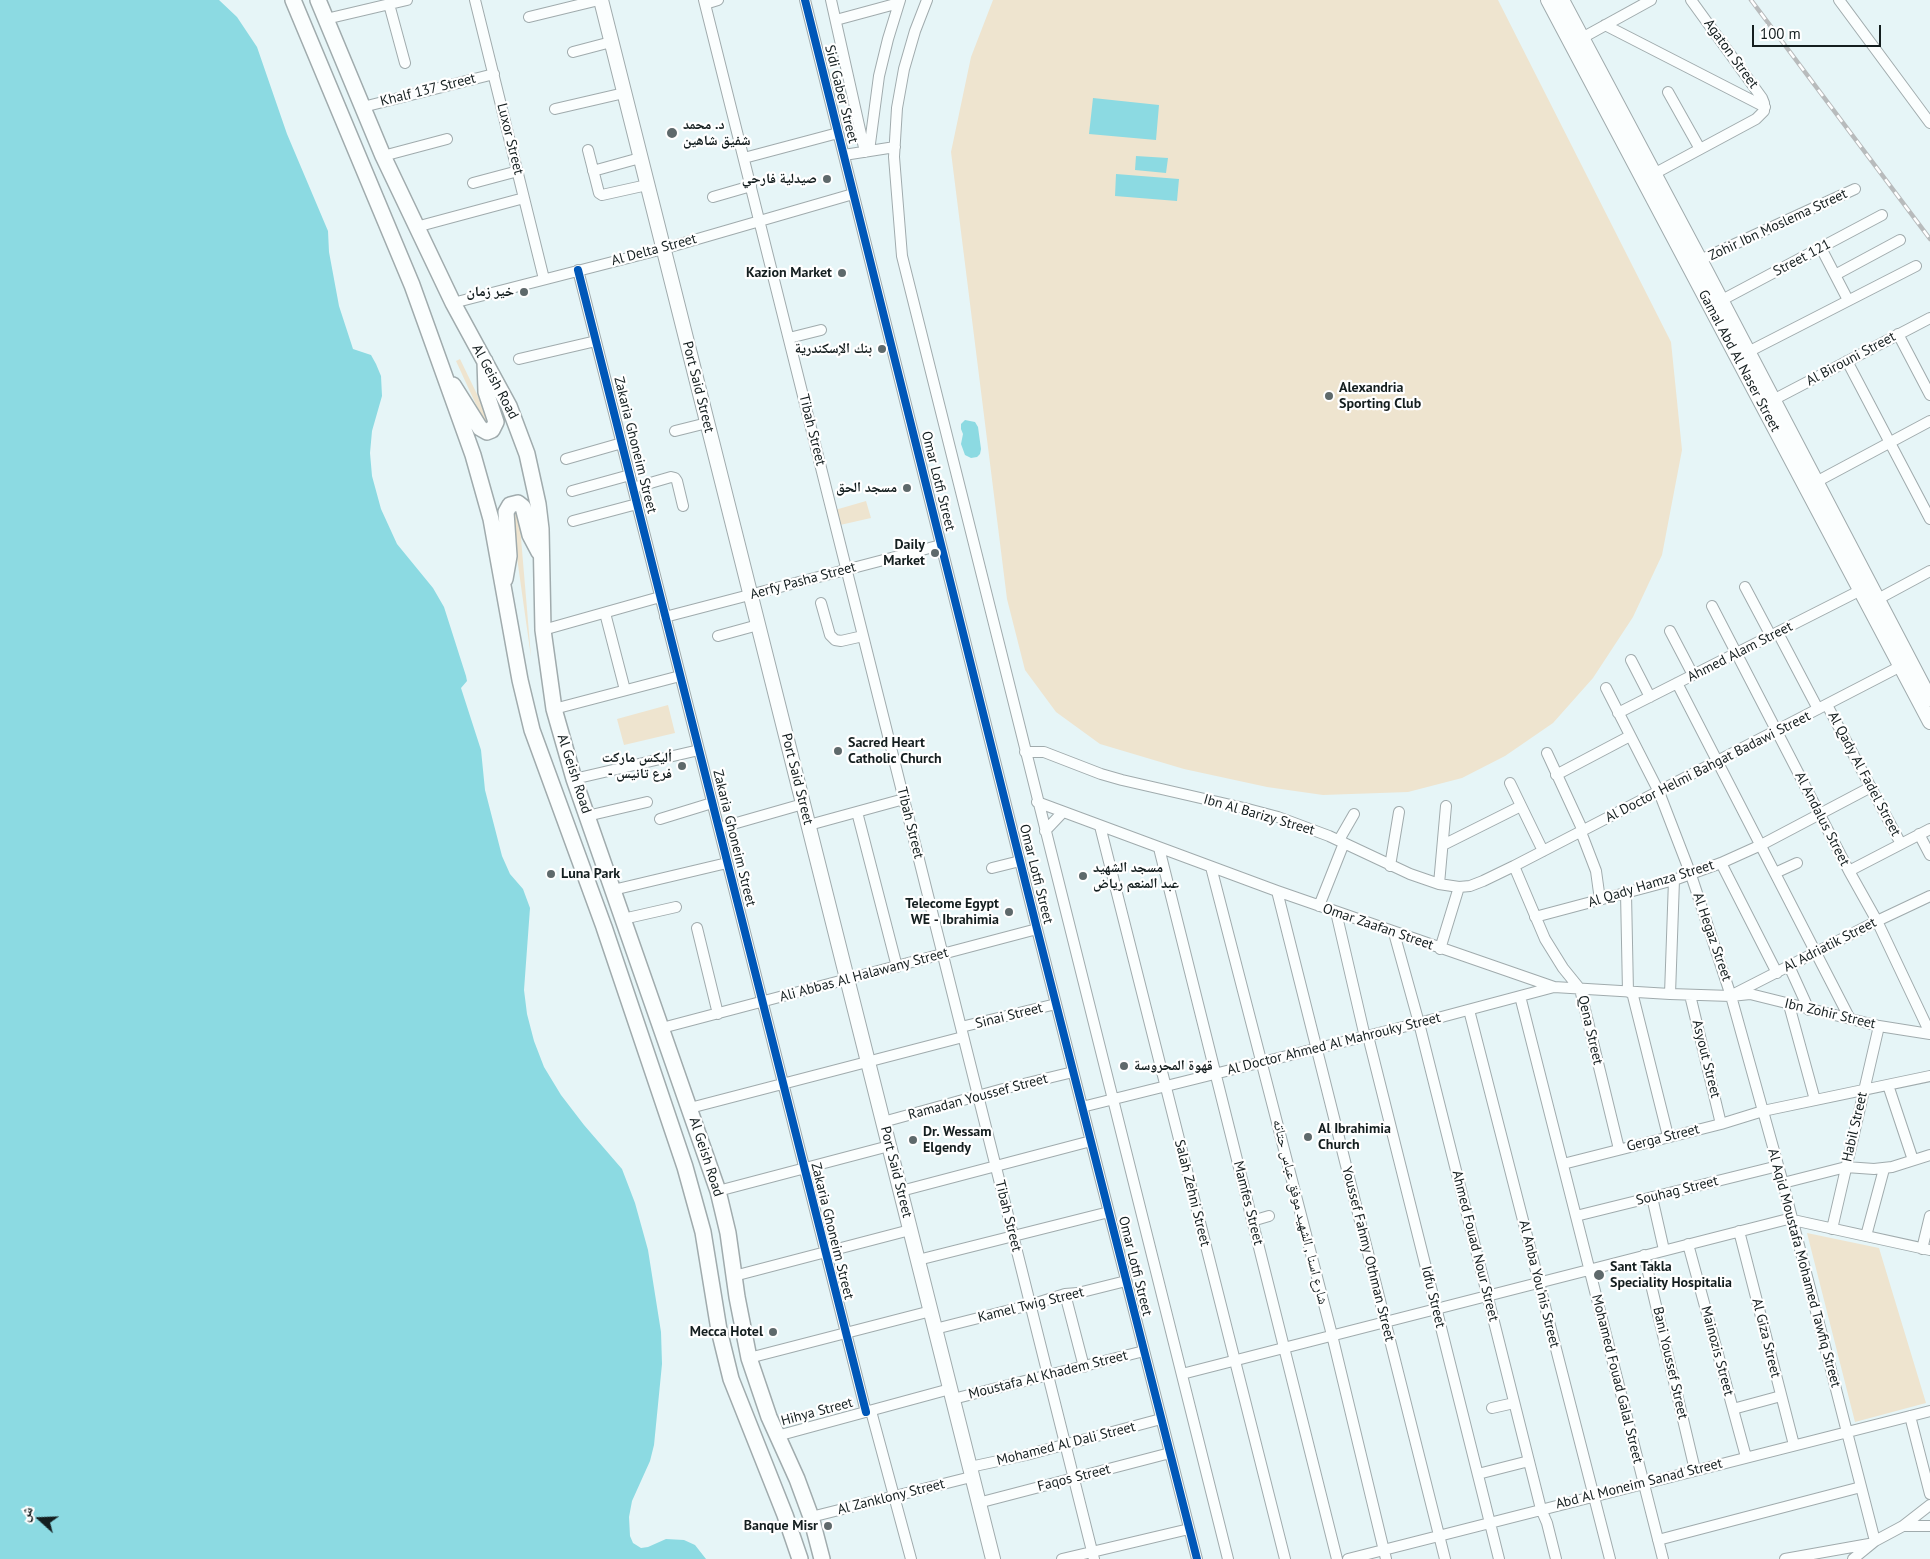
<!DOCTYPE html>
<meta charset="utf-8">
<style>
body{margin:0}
#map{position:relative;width:1930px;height:1559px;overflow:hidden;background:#e6f5f7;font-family:"PT Sans","Noto Naskh Arabic",sans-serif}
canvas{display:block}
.north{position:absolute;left:15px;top:1494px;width:50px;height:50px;-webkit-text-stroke:4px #fff;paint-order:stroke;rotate:290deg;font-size:14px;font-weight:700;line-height:20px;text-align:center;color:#141e1f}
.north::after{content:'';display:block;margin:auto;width:18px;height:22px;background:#141e1f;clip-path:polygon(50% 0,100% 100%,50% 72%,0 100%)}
.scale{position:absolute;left:1752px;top:25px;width:129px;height:22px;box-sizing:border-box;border:2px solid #141e1f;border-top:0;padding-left:6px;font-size:15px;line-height:18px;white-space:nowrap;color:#141e1f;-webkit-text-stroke:4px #fff;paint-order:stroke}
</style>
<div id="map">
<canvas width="1930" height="1559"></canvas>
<div class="north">ش</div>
<div class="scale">100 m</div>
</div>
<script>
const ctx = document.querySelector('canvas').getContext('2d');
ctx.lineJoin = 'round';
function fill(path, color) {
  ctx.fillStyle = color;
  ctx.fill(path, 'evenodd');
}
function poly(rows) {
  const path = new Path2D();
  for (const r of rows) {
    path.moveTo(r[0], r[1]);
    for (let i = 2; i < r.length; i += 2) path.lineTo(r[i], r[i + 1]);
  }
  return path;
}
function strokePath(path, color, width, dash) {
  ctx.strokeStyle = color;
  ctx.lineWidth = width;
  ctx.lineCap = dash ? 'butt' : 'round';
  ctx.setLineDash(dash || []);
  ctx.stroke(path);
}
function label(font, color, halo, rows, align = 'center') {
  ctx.font = font + ' "PT Sans","Noto Naskh Arabic",sans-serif';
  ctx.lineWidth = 4.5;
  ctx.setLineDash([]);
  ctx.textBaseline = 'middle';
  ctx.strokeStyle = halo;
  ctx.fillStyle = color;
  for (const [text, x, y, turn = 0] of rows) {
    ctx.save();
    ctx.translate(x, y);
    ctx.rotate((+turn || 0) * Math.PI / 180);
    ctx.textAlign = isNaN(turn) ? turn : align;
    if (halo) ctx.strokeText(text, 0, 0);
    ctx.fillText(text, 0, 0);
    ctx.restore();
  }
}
const green = poly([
 [993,0,1498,0,1671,342,1682,450,1662,555,1633,617,1593,678,1553,723,1505,756,1462,778,1408,792,1323,795,1267,787,1184,769,1100,744,1056,712,1025,670,1007,599,951,152,971,57],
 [460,359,488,417,487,422,483,420,456,361],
 [866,501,871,518,840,525,835,510],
 [515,512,519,514,531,657,511,515],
 [668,705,675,733,624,745,617,719],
 [1807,1233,1879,1248,1926,1403,1855,1422]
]);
const water = poly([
 [0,0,219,0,237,17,257,47,287,134,328,231,329,252,339,306,353,349,371,355,376,364,381,376,382,396,372,431,370,453,372,476,381,509,397,544,433,588,444,607,466,676,467,681,461,688,481,750,485,790,502,856,510,874,523,889,530,908,524,990,527,1014,534,1041,544,1067,561,1095,584,1125,622,1169,635,1203,648,1250,661,1332,662,1364,654,1445,650,1461,632,1501,629,1517,630,1536,633,1543,641,1548,648,1547,666,1539,684,1540,695,1545,706,1559,0,1559],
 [1093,98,1159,105,1156,140,1089,134],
 [1136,156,1168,158,1166,173,1135,170],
 [1116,174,1179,179,1177,201,1115,196],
 [965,420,975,422,978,427,981,449,980,454,977,457,971,458,965,455,961,444,963,434,961,429,961,424]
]);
const minor = poly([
 [475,0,544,279],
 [704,0,1094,1559],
 [805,0,1037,929,1197,1559],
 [831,0,865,152],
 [927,0,915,31,904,69,897,108,894,157,902,256,1228,1559],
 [1839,0,1930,123],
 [389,4,405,63],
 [705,4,718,0],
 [529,17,599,0],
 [326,19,407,0],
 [836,20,899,3],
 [1605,25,1765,107],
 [1582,38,1651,0],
 [573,52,611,42],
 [1668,92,1700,149],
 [363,107,494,74],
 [555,109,624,93],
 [588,150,599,193,602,195,647,185],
 [869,151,879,76,888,39,900,0],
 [844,155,895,147],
 [383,156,447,139],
 [744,158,838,133],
 [593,171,640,158],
 [1650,176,1756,119,1764,111,1764,103,1762,98,1691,0],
 [473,183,518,171],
 [713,197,751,186],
 [416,227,524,198],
 [1821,248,1848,300],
 [1700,260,1855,189],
 [578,270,866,1412],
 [1835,275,1900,240],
 [1722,300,1882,215],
 [453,303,663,249,853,194],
 [1898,334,1930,395],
 [789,338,821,330],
 [1748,352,1916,266],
 [519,359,596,341],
 [1847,361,1930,519],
 [1773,400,1930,318],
 [675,431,707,423],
 [566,459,622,443],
 [1816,482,1930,421],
 [633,488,671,477,675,478,677,481,683,506],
 [572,491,630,475],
 [573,521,637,504],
 [1745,587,1771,636],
 [1878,599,1930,571],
 [821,603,830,635,835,640,841,641,863,636],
 [1712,606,1849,871,1877,921,1930,1033],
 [605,613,625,690],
 [665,617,941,545],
 [543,630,660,597],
 [1670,631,1693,675],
 [1778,633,1818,709],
 [718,636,758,625],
 [1631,660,1650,697],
 [1677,683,1850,1019],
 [1606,688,1659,792,1691,875,1731,996,1783,1183,1875,1541],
 [1827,705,1901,844],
 [554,709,680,676],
 [1618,713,1861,590],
 [1025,752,1044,752,1101,774,1122,780,1244,808,1278,817,1329,836,1410,874,1439,884,1459,887,1470,886,1483,881,1514,866,1901,666],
 [1547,753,1583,831],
 [1556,775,1630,736],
 [574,779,699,750],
 [1510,783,1543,851],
 [1037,802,1277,891,1554,987,1670,994,1731,996,1750,994,1879,1026,1930,1034],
 [857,812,897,967],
 [587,816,647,802],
 [660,819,712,803],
 [809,825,904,799],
 [1100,826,1285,1559],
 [719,828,803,804],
 [1045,831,1063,812],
 [1581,832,1596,871,1600,900],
 [1919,834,1930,855],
 [1339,840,1354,814],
 [1443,845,1521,806],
 [1159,848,1337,1559],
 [1721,863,1777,973],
 [1390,866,1399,812],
 [1514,866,1545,939,1563,968,1580,989,1619,1149],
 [1211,867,1332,1335,1386,1559],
 [992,868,1020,861],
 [1849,871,1930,829],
 [1775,873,1797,863],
 [1439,884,1446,806],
 [613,890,727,863],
 [1277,891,1445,1559],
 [1626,893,1628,992],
 [1319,906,1344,843],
 [1336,912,1365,1037],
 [1535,917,1674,880,1721,863,1761,845,1871,787],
 [623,919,676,907],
 [697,928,718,1014],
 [1394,933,1419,1023,1541,1509,1547,1523,1556,1559],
 [1440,949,1459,887],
 [1789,966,1809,1010],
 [1632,992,1668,1136],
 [1736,993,1877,921,1930,896],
 [1670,994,1674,880],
 [1690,995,1721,1124],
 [1520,996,1663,1559],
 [1789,1005,1815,1100],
 [1469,1010,1610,1559],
 [961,1027,1056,1004],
 [662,1028,1037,929],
 [1368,1036,1499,1559],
 [1888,1085,1913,1160],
 [1082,1107,1419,1023,1554,987],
 [690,1108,963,1037],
 [883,1122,1003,1089,1073,1072],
 [1563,1164,1721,1124,1763,1111,1930,1076],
 [1783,1183,1846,1167,1874,1169,1892,1167,1930,1155],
 [718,1191,889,1146],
 [901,1191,1091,1141],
 [1652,1197,1664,1250],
 [1576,1216,1778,1166],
 [1793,1220,1930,1250],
 [1252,1221,1269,1216],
 [1832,1229,1879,1026],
 [1739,1231,1794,1445],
 [1866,1236,1884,1169],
 [1688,1244,1746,1457],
 [1922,1249,1930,1216],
 [1644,1255,1695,1470],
 [918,1260,1109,1212],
 [734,1276,910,1230],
 [1065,1294,1084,1367],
 [935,1329,1030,1305,1065,1294,1078,1293,1126,1281],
 [749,1358,931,1311],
 [1182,1374,1792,1218],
 [953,1399,1144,1351],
 [1492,1408,1514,1403],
 [1733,1409,1781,1396],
 [871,1411,911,1559],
 [1910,1416,1930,1494],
 [777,1436,950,1389],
 [970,1467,1026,1455,1161,1419],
 [1478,1474,1529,1461],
 [978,1503,1170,1453],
 [811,1517,971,1477],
 [1903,1526,1930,1505],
 [1658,1540,1861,1487],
 [1062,1559,1189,1529],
 [1348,1559,1930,1411],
 [1785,1559,1869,1544],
 [1853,1559,1875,1541,1903,1526,1930,1526]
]);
const major = poly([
 [601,0,993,1559],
 [1548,0,1930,722],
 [1562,0,1706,271,1930,699]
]);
const highway = poly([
 [293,0,412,285,473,455,491,519,520,680,532,730,604,927,685,1167,703,1232,719,1330,731,1379,785,1515,800,1559],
 [318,0,383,156,453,303,509,406,527,454,538,504,541,529,543,630,554,709,574,779,718,1191,728,1233,737,1297,749,1358,769,1417,797,1479,811,1517,822,1559],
 [453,385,480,428,487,432,492,430,496,422,486,392,485,361],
 [505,579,509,556,506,512,510,505,518,503,523,507,530,535,539,552]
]);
const rail = poly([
 [1751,0,1930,239]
]);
const cycleway = poly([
 [805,0,1037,929,1197,1559],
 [578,270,866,1412]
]);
const markers = [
 [672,133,6,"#5e696b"],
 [827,179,5,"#5e696b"],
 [842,273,5,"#5e696b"],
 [524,292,5,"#5e696b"],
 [882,349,5,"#5e696b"],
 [1329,396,5,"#5e696b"],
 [907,488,5,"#5e696b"],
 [935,553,5,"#5e696b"],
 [838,751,5,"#5e696b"],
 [682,766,5,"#5e696b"],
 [551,874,5,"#5e696b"],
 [1083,876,5,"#5e696b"],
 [1009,912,5,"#5e696b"],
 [1124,1066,5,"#5e696b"],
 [1308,1137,5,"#5e696b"],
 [913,1140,5,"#5e696b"],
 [1599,1275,6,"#5e696b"],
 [773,1332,5,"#5e696b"],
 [828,1526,5,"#5e696b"]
];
const streetNames = [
 ["Agaton Street",1731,54,54],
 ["Khalf 137 Street",428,90,-14],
 ["Sidi Gaber Street",841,94,76],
 ["Luxor Street",510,139,76],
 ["Zohir Ibn Moslema Street",1778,225,-25],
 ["Al Delta Street",654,250,-15],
 ["Street 121",1802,258,-28],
 ["Al Birouni Street",1851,359,-28],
 ["Gamal Abd Al Naser Street",1739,361,62],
 ["Al Geish Road",495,382,62],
 ["Port Said Street",698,387,76],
 ["Tibah Street",812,430,76],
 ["Zakaria Ghoneim Street",635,445,76],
 ["Omar Lotfi Street",938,481,76],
 ["Aerfy Pasha Street",803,581,-15],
 ["Ahmed Alam Street",1740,652,-27],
 ["Al Doctor Helmi Bahgat Badawi Street",1708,767,-27],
 ["Al Geish Road",574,774,72],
 ["Al Qady Al Fadel Street",1864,774,62],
 ["Port Said Street",797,779,76],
 ["Ibn Al Barizy Street",1259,815,16],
 ["Al Andalus Street",1822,819,63],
 ["Tibah Street",910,823,76],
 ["Zakaria Ghoneim Street",734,838,76],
 ["Omar Lotfi Street",1036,874,76],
 ["Al Qady Hamza Street",1651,884,-17],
 ["Omar Zaafan Street",1378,927,19],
 ["Al Hegaz Street",1712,937,71],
 ["Al Adriatik Street",1830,945,-27],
 ["Ali Abbas Al Halawany Street",864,975,-15],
 ["Ibn Zohir Street",1830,1014,13],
 ["Sinai Street",1009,1016,-14],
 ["Qena Street",1590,1030,77],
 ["Al Doctor Ahmed Al Mahrouky Street",1334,1044,-14],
 ["Asyout Street",1706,1059,76],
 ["Ramadan Youssef Street",978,1097,-15],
 ["Habil Street",1855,1127,-77],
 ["Gerga Street",1663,1138,-14],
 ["Al Geish Road",706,1157,72],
 ["Port Said Street",896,1172,76],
 ["Souhag Street",1677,1191,-14],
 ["Salah Zehni Street",1192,1193,76],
 ["Mamfes Street",1248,1203,76],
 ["شارع اسنا , الشهيد موفق عباس حتاته",1300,1212,76],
 ["Tibah Street",1008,1216,76],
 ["Zakaria Ghoneim Street",832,1231,76],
 ["Ahmed Fouad Nour Street",1475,1246,76],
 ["Youssef Fahmy Othman Street",1368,1254,76],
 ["Omar Lotfi Street",1135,1266,76],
 ["Al Aqid Moustafa Mohamed Tawfiq Street",1804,1268,75],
 ["Al Anba You'nis Street",1539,1284,76],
 ["Idfu Street",1433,1297,76],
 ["Kamel Twig Street",1031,1305,-14],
 ["Al Giza Street",1766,1338,76],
 ["Mainozis Street",1717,1351,75],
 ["Bani Youssef Street",1670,1363,77],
 ["Moustafa Al Khadem Street",1048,1375,-14],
 ["Mohamed Fouad Galal Street",1617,1379,76],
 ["Hihya Street",817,1412,-15],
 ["Mohamed Al Dali Street",1066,1444,-14],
 ["Faqos Street",1074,1478,-14],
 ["Abd Al Moneim Sanad Street",1639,1484,-14],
 ["Al Zanklony Street",891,1497,-14]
];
const poiNames = [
 ["د. محمد",683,125,"left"],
 ["شفيق شاهين",683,141,"left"],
 ["صيدلية فارحي",817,179],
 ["Kazion Market",832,273],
 ["خير زمان",514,292],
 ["بنك الإسكندرية",872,349],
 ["Alexandria",1339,388,"left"],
 ["Sporting Club",1339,404,"left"],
 ["مسجد الحق",897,488],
 ["Daily",925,545],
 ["Market",925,561],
 ["Sacred Heart",848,743,"left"],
 ["Catholic Church",848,759,"left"],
 ["أليكس ماركت",672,758],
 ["- فرع تانيس",672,774],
 ["مسجد الشهيد",1093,868,"left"],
 ["عبد المنعم رياض",1093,884,"left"],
 ["Luna Park",561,874,"left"],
 ["Telecome Egypt",999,904],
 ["WE - Ibrahimia",999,920],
 ["قهوة المحروسة",1134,1066,"left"],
 ["Al Ibrahimia",1318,1129,"left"],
 ["Church",1318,1145,"left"],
 ["Dr. Wessam",923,1132,"left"],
 ["Elgendy",923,1148,"left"],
 ["Sant Takla",1610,1267,"left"],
 ["Speciality Hospitalia",1610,1283,"left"],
 ["Mecca Hotel",763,1332],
 ["Banque Misr",818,1526]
];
fill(green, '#eee4cf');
fill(water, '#8cdae2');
strokePath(minor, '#a0abad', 12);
strokePath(major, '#a0abad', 16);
strokePath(highway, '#a0abad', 18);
strokePath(minor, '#fbfefe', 10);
strokePath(major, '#fbfefe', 14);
strokePath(highway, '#fbfefe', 15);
strokePath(rail, '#b8bbbc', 4.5);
strokePath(rail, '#fff', 2.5, [8]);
strokePath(cycleway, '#0057b8', 8);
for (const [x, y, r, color] of markers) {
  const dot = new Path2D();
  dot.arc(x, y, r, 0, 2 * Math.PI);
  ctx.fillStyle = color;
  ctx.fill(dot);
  strokePath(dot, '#fff', 2);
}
label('14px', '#141e1f', '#fff', streetNames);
label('bold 14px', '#141e1f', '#fff', poiNames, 'right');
</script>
